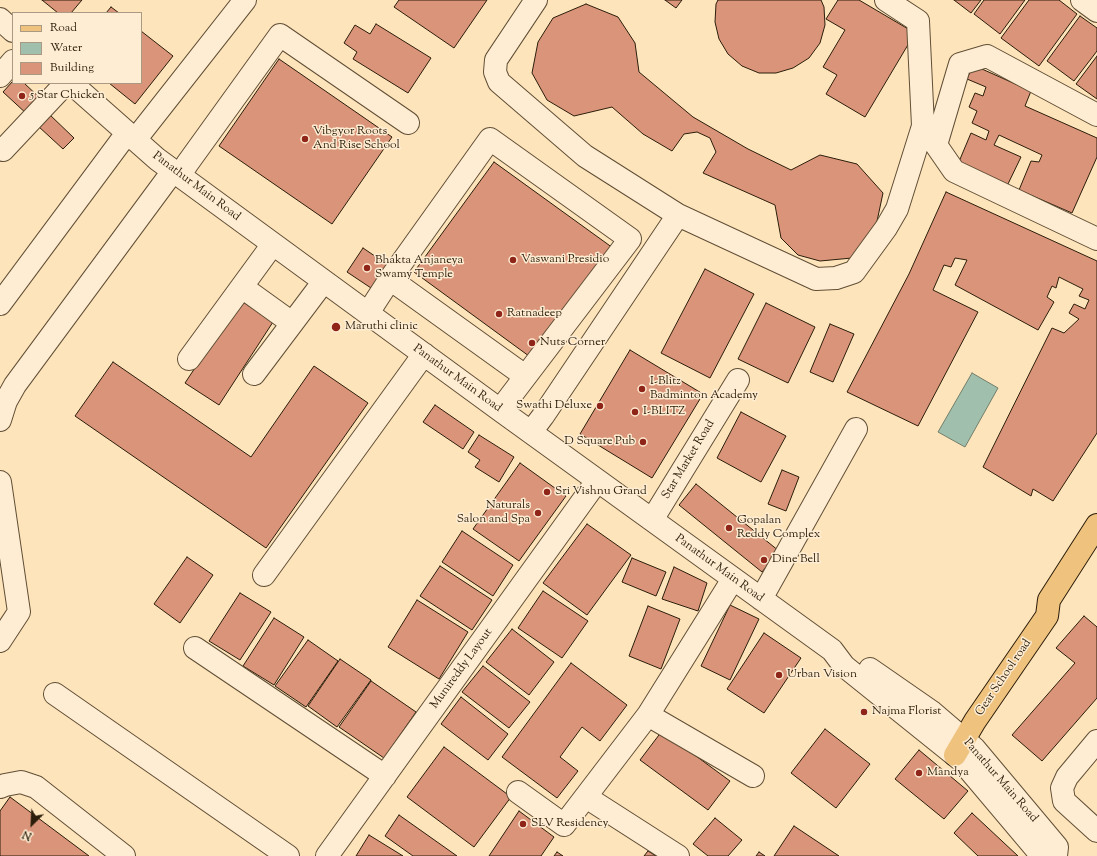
<!DOCTYPE html>
<style>
body{margin:0}
#map{position:relative;width:1097px;height:856px;overflow:hidden;background:#fee4bb;font-family:"Sorts Mill Goudy",serif}
canvas{display:block}
.legend{position:absolute;left:12px;top:12px;width:130px;height:72px;box-sizing:border-box;background:#feedd3;border:1px solid #aa9a83;margin:0;padding:5px 7px;list-style:none;font-size:12px;color:#2b1d0a}
.legend li{display:flex;align-items:center;gap:8px;height:20px}
.legend b{width:20px;border:1px solid #aa9a83}
.north{position:absolute;left:12px;top:804px;width:40px;height:40px;-webkit-text-stroke:3px #feedd3;paint-order:stroke;rotate:204deg;font-size:11px;font-weight:700;line-height:16px;text-align:center;color:#2b1d0a}
.north::after{content:'';display:block;margin:auto;width:14px;height:18px;background:#2b1d0a;clip-path:polygon(50% 0,100% 100%,50% 72%,0 100%)}
</style>
<div id="map">
<canvas width="1097" height="856"></canvas>
<ul class="legend">
<li><b style="height:5px;background:#efc27e"></b>Road</li>
<li><b style="height:11px;background:#a0bfac"></b>Water</li>
<li><b style="height:11px;background:#da9479"></b>Building</li>
</ul>
<div class="north">N</div>
</div>
<script>
const ctx = document.querySelector('canvas').getContext('2d');
ctx.lineJoin = 'round';
function fill(path, color) {
  ctx.fillStyle = color;
  ctx.fill(path, 'evenodd');
}
function poly(rows) {
  const path = new Path2D();
  for (const r of rows) {
    path.moveTo(r[0], r[1]);
    for (let i = 2; i < r.length; i += 2) path.lineTo(r[i], r[i + 1]);
  }
  return path;
}
function strokePath(path, color, width, dash) {
  ctx.strokeStyle = color;
  ctx.lineWidth = width;
  ctx.lineCap = dash ? 'butt' : 'round';
  ctx.setLineDash(dash || []);
  ctx.stroke(path);
}
function label(font, color, halo, rows, align = 'center') {
  ctx.font = font + ' "Sorts Mill Goudy",serif';
  ctx.lineWidth = 3;
  ctx.setLineDash([]);
  ctx.textBaseline = 'middle';
  ctx.strokeStyle = halo;
  ctx.fillStyle = color;
  for (const [text, x, y, turn = 0] of rows) {
    ctx.save();
    ctx.translate(x, y);
    ctx.rotate((+turn || 0) * Math.PI / 180);
    ctx.textAlign = isNaN(turn) ? turn : align;
    if (halo) ctx.strokeText(text, 0, 0);
    ctx.fillText(text, 0, 0);
    ctx.restore();
  }
}
const water = poly([
 [972,373,998,388,965,447,938,432,972,373]
]);
const building = poly([
 [42,0,82,0,71,13,58,13,42,0],
 [399,0,487,0,454,48,394,7,399,0],
 [665,0,682,0,676,8,665,0],
 [718,0,821,0,824,7,825,25,820,43,809,58,793,68,776,73,759,73,742,66,728,54,719,39,715,22,716,4,718,0],
 [838,0,859,0,915,33,865,117,826,94,837,75,823,67,845,30,826,19,838,0],
 [954,0,981,0,971,13,954,0],
 [984,0,1025,0,1000,34,974,14,984,0],
 [1029,0,1059,0,1077,14,1039,66,1001,38,1029,0],
 [586,4,618,17,635,43,639,72,693,117,748,149,791,170,820,155,857,164,883,193,876,226,852,258,820,261,798,255,781,238,775,205,703,173,716,152,710,138,697,132,684,134,672,151,643,134,612,107,574,116,547,100,532,73,538,42,553,18,586,4],
 [111,7,119,13,106,13,111,7],
 [1080,16,1097,28,1097,51,1074,81,1047,61,1080,16],
 [376,24,431,58,408,93,353,59,357,52,344,43,355,25,370,34,376,24],
 [141,31,173,56,135,104,109,83,141,83,141,31],
 [1097,56,1097,99,1076,84,1097,56],
 [279,59,392,137,332,224,219,146,279,59],
 [973,65,1031,91,1025,106,1097,138,1097,157,1072,213,1019,190,1031,161,1039,162,1042,155,999,135,994,145,1021,157,1007,186,958,164,971,133,986,140,989,131,972,123,977,111,969,107,975,93,983,96,986,87,967,79,973,65],
 [13,81,13,83,24,83,42,100,28,115,3,92,13,81],
 [49,114,74,138,63,149,38,126,49,114],
 [494,162,613,248,533,359,414,272,494,162],
 [946,192,1097,261,1097,433,1053,501,1033,489,1031,496,983,467,1052,328,1064,333,1079,319,1069,313,1074,304,1085,309,1089,300,1079,296,1083,289,1059,277,1056,288,1052,286,1047,297,1054,302,1038,330,955,285,967,260,955,258,951,267,944,265,933,290,978,312,918,426,847,392,909,274,946,192],
 [363,248,388,265,371,288,347,272,363,248],
 [705,269,754,294,710,378,661,353,705,269],
 [240,300,273,322,219,405,185,383,240,300],
 [766,303,815,327,788,383,738,359,766,303],
 [830,324,854,334,833,382,810,372,830,324],
 [630,350,703,394,652,478,580,434,630,350],
 [113,362,251,457,314,366,368,403,266,548,75,416,113,362],
 [435,405,474,432,463,449,423,422,435,405],
 [741,412,786,436,761,482,717,458,741,412],
 [479,435,514,457,499,482,475,467,480,460,468,452,479,435],
 [520,463,566,496,519,561,473,529,520,463],
 [782,470,799,477,786,511,768,504,782,470],
 [696,484,779,551,762,572,679,505,696,484],
 [587,524,631,555,587,615,543,583,587,524],
 [462,531,513,565,493,596,442,562,462,531],
 [187,557,213,575,180,623,154,604,187,557],
 [632,558,666,572,656,596,622,582,632,558],
 [440,566,492,600,472,630,420,596,440,566],
 [674,567,707,583,698,611,662,599,674,567],
 [543,591,588,621,562,658,518,628,543,591],
 [240,593,271,612,240,660,209,641,240,593],
 [417,600,468,632,439,679,388,647,417,600],
 [730,605,759,619,730,680,701,666,730,605],
 [648,606,680,619,661,669,629,656,648,606],
 [1084,616,1097,627,1097,698,1042,761,1012,735,1075,663,1056,648,1084,616],
 [274,618,304,637,274,685,243,666,274,618],
 [512,629,554,662,529,695,486,662,512,629],
 [764,633,801,658,764,713,727,689,764,633],
 [308,640,338,661,306,707,275,686,308,640],
 [340,659,371,680,337,727,308,706,340,659],
 [571,663,627,705,600,741,582,727,560,757,578,771,557,798,502,757,571,663],
 [483,666,530,702,509,728,462,692,483,666],
 [371,681,416,712,384,758,339,727,371,681],
 [461,697,508,734,488,760,441,724,461,697],
 [825,729,870,764,836,808,791,773,825,729],
 [662,731,730,781,708,810,640,760,662,731],
 [444,747,511,797,474,847,407,797,444,747],
 [919,750,968,791,944,819,895,779,919,750],
 [10,797,89,856,0,856,0,811,10,797],
 [519,811,554,837,541,856,489,856,519,811],
 [972,813,1018,856,978,856,954,833,972,813],
 [399,815,457,856,413,856,385,836,399,815],
 [715,818,742,840,728,856,708,856,693,844,715,818],
 [794,826,839,856,774,856,794,826],
 [369,835,403,856,356,856,369,835],
 [648,851,656,856,644,856,648,851],
 [557,852,563,856,554,856,557,852],
 [759,852,765,856,756,856,759,852]
]);
const minor = poly([
 [536,0,496,60,495,72,499,82,585,156,678,215,816,279,836,278,854,272,886,228,897,209,923,126,918,21,886,0],
 [1082,0,1097,11],
 [0,19,13,31],
 [0,76,13,61],
 [71,83,157,159,500,410,832,650,844,666,961,760,1042,856],
 [1097,115,987,56,960,64,936,145,954,171,1097,239],
 [135,140,245,0],
 [3,150,66,83],
 [180,176,187,164,280,35,408,123],
 [390,279,525,376],
 [242,287,292,323],
 [0,304,127,133],
 [368,313,390,279,490,139,630,239,500,410],
 [189,359,273,244],
 [254,374,324,281],
 [0,420,6,401,15,385,173,171],
 [531,432,543,416,678,215],
 [0,482,19,612,0,641],
 [652,520,738,380],
 [264,575,424,354],
 [761,599,856,429],
 [195,648,385,776],
 [870,669,932,712,974,748,1057,847,1056,856],
 [55,694,288,856],
 [648,715,753,776],
 [1097,741,1067,777,1062,788,1064,801,1097,831],
 [0,787,5,785,21,782,36,787,124,856],
 [518,792,564,825,648,715,733,579],
 [586,797,678,856],
 [327,856,597,481]
]);
const major = poly([
 [955,755,975,721,1047,616,1049,600,1097,525]
]);
const markers = [
 [22,96,4,"#8f2418"],
 [305,139,4,"#8f2418"],
 [513,260,4,"#8f2418"],
 [367,268,4,"#8f2418"],
 [499,314,4,"#8f2418"],
 [336,327,5,"#8f2418"],
 [532,343,4,"#8f2418"],
 [642,389,4,"#8f2418"],
 [600,406,4,"#8f2418"],
 [635,412,4,"#8f2418"],
 [643,442,4,"#8f2418"],
 [547,492,4,"#8f2418"],
 [538,513,4,"#8f2418"],
 [729,528,4,"#8f2418"],
 [764,560,4,"#8f2418"],
 [779,675,4,"#8f2418"],
 [864,712,4,"#8f2418"],
 [919,773,4,"#8f2418"],
 [523,824,4,"#8f2418"]
];
const poiNames = [
 ["5 Star Chicken",30,96],
 ["Vibgyor Roots",313,132],
 ["And Rise School",313,146],
 ["Vaswani Presidio",521,260],
 ["Bhakta Anjaneya",375,261],
 ["Swamy Temple",375,275],
 ["Ratnadeep",507,314],
 ["Maruthi clinic",345,327],
 ["Nuts Corner",540,343],
 ["I-Blitz",650,382],
 ["Badminton Academy",650,396],
 ["Swathi Deluxe",592,406,"right"],
 ["I-BLITZ",643,412],
 ["D Square Pub",635,442,"right"],
 ["Sri Vishnu Grand",555,492],
 ["Naturals",530,506,"right"],
 ["Salon and Spa",530,520,"right"],
 ["Gopalan",737,521],
 ["Reddy Complex",737,535],
 ["Dine Bell",772,560],
 ["Urban Vision",787,675],
 ["Najma Florist",872,712],
 ["Mandya",927,773],
 ["SLV Residency",531,824]
];
const streetNames = [
 ["Panathur Main Road",196,187,37],
 ["Panathur Main Road",457,379,36],
 ["Star Market Road",689,460,-59],
 ["Panathur Main Road",719,569,36],
 ["Munireddy Layout",462,669,-54],
 ["Gear School road",1004,678,-56],
 ["Panathur Main Road",1000,781,49]
];
fill(water, '#a0bfac');
strokePath(water, '#717e6b', 1);
fill(building, '#da9479');
strokePath(building, '#2b1d0a', 1);
strokePath(minor, '#604f36', 24);
strokePath(major, '#2b1d0a', 24);
strokePath(minor, '#feedd3', 22);
strokePath(major, '#efc27e', 22);
for (const [x, y, r, color] of markers) {
  const dot = new Path2D();
  dot.arc(x, y, r, 0, 2 * Math.PI);
  ctx.fillStyle = color;
  ctx.fill(dot);
  strokePath(dot, '#feedd3', 1.5);
}
label('12px', '#2b1d0a', '#feedd3', poiNames, 'left');
label('12px', '#2b1d0a', '#feedd3', streetNames);
</script>
